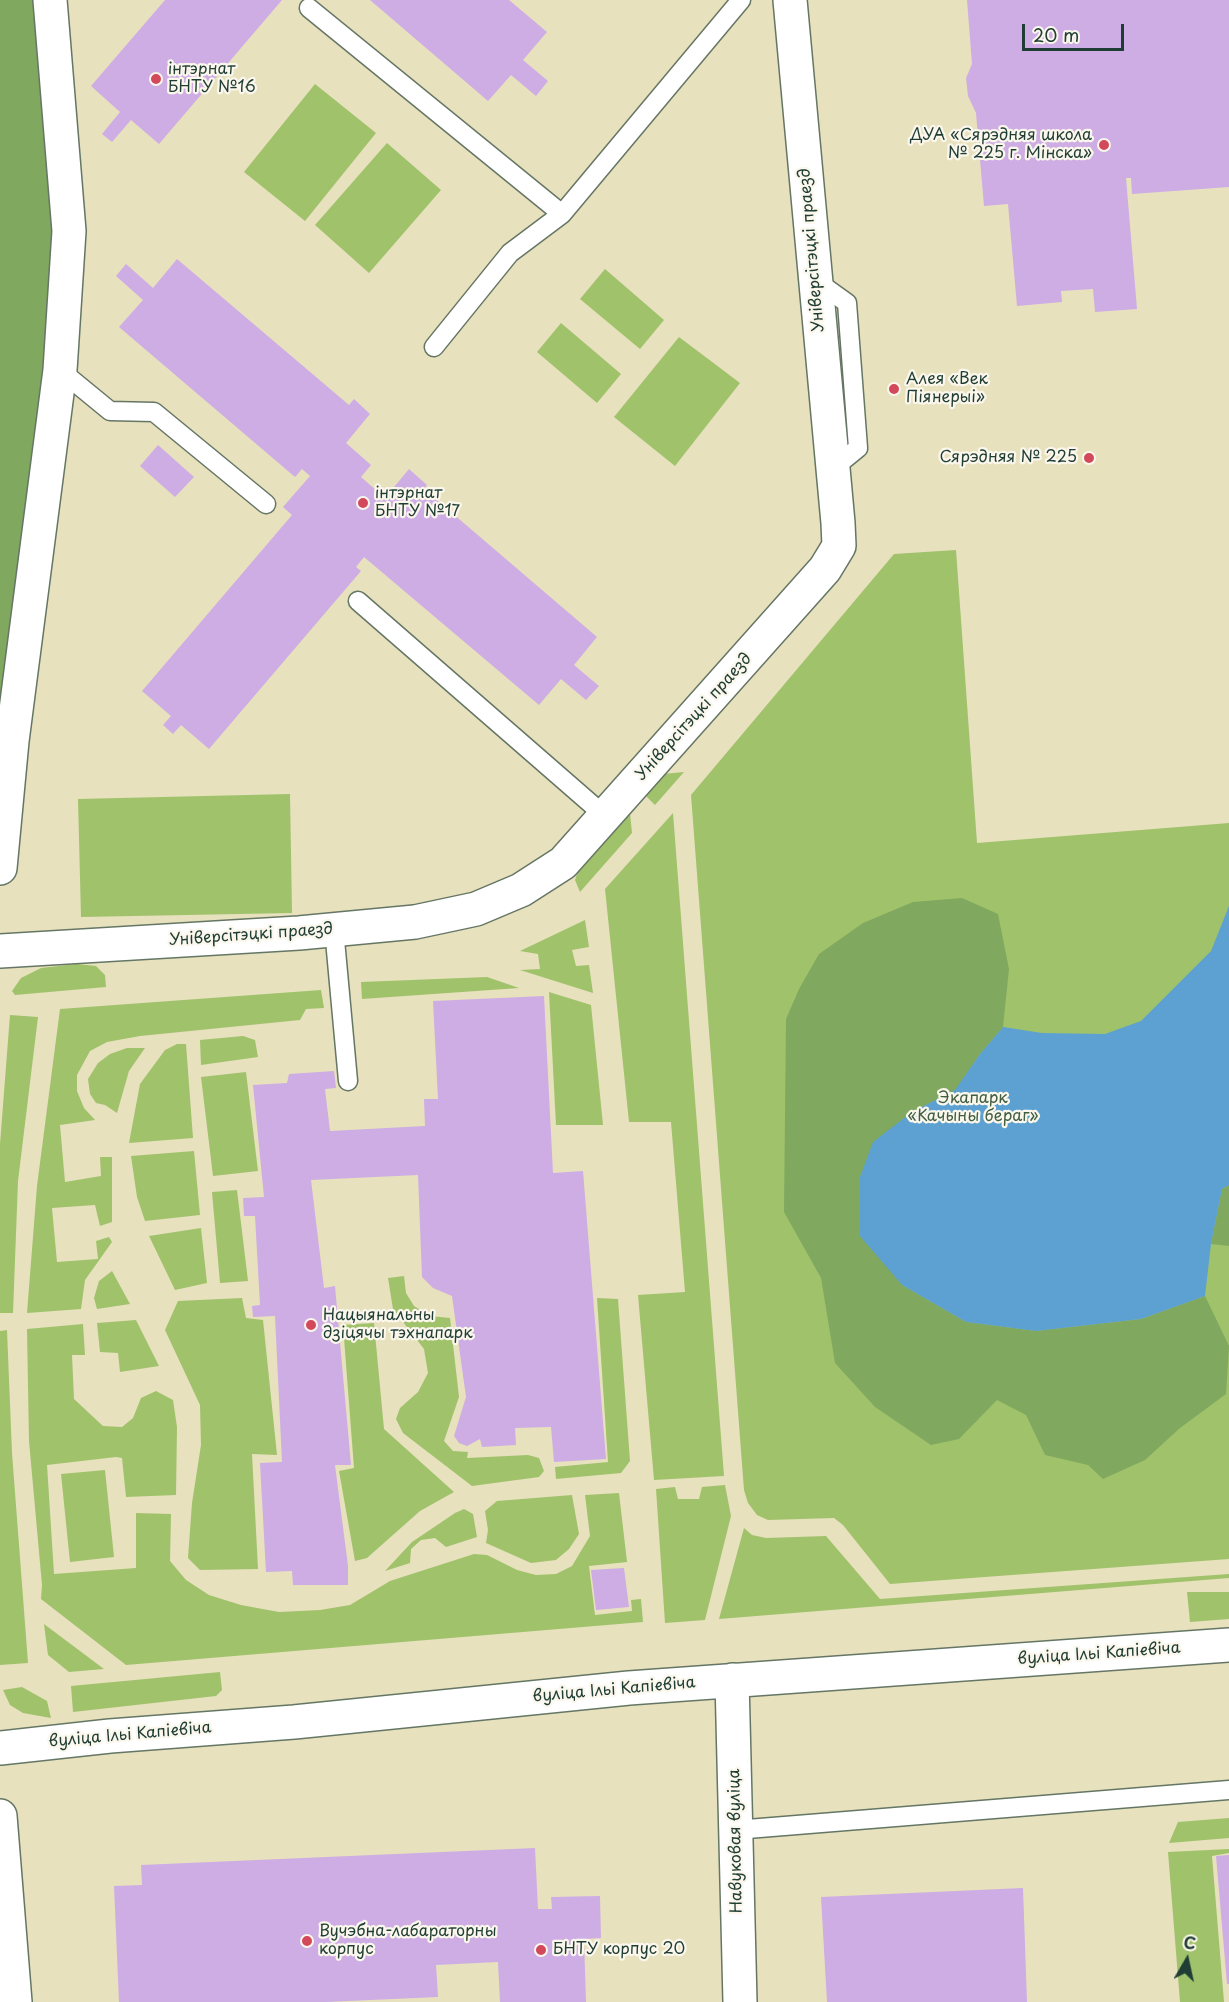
<!DOCTYPE html>
<meta charset="utf-8">
<style>
body{margin:0}
#map{position:relative;width:1229px;height:2002px;overflow:hidden;background:#e7e1be;font-family:"Playpen Sans",sans-serif}
canvas{display:block}
.north{position:absolute;left:1157px;top:1930px;width:60px;height:60px;-webkit-text-stroke:4px #fbf7ec;paint-order:stroke;rotate:9deg;font-size:16px;font-weight:700;line-height:24px;text-align:center;color:#1f3d34}
.north::after{content:'';display:block;margin:auto;width:21px;height:27px;background:#1f3d34;clip-path:polygon(50% 0,100% 100%,50% 72%,0 100%)}
.scale{position:absolute;left:1022px;top:24px;width:102px;height:27px;box-sizing:border-box;border:3px solid #1f3d34;border-top:0;padding-left:8px;font-size:18px;line-height:21px;white-space:nowrap;color:#1f3d34;-webkit-text-stroke:4px #fbf7ec;paint-order:stroke}
</style>
<div id="map">
<canvas width="1229" height="2002"></canvas>
<div class="north">С</div>
<div class="scale">20 m</div>
</div>
<script>
const ctx = document.querySelector('canvas').getContext('2d');
ctx.lineJoin = 'round';
function fill(path, color) {
  ctx.fillStyle = color;
  ctx.fill(path, 'evenodd');
}
function poly(rows) {
  const path = new Path2D();
  for (const r of rows) {
    path.moveTo(r[0], r[1]);
    for (let i = 2; i < r.length; i += 2) path.lineTo(r[i], r[i + 1]);
  }
  return path;
}
function strokePath(path, color, width, dash) {
  ctx.strokeStyle = color;
  ctx.lineWidth = width;
  ctx.lineCap = dash ? 'butt' : 'round';
  ctx.setLineDash(dash || []);
  ctx.stroke(path);
}
function label(font, color, halo, rows, align = 'center') {
  ctx.font = font + ' "Playpen Sans",sans-serif';
  ctx.lineWidth = 4.5;
  ctx.setLineDash([]);
  ctx.textBaseline = 'middle';
  ctx.strokeStyle = halo;
  ctx.fillStyle = color;
  for (const [text, x, y, turn = 0] of rows) {
    ctx.save();
    ctx.translate(x, y);
    ctx.rotate((+turn || 0) * Math.PI / 180);
    ctx.textAlign = isNaN(turn) ? turn : align;
    if (halo) ctx.strokeText(text, 0, 0);
    ctx.fillText(text, 0, 0);
    ctx.restore();
  }
}
const green = poly([
 [315,84,376,133,305,221,244,172],
 [387,143,441,190,369,273,315,225],
 [605,269,664,320,640,349,580,299],
 [561,323,621,374,597,403,537,352],
 [679,337,740,383,675,466,614,417],
 [956,550,977,843,1229,823,1229,1559,890,1584,843,1525,834,1518,768,1520,757,1515,748,1503,744,1490,691,795,894,554],
 [684,772,655,805,645,795,663,774],
 [290,794,292,913,81,917,78,799],
 [630,813,632,833,580,892,575,880,578,871],
 [673,813,724,1476,654,1480,638,1295,685,1292,671,1122,629,1122,605,889],
 [585,920,589,947,572,950,576,966,589,965,593,993,520,970,540,969,538,954,520,951],
 [77,964,96,966,105,975,106,987,15,995,12,991,21,978,41,968],
 [487,977,519,988,362,999,361,982],
 [321,990,324,1008,306,1009,300,1020,140,1036,107,1042,90,1051,77,1075,77,1091,84,1108,95,1120,60,1125,65,1182,101,1176,100,1157,112,1157,112,1222,100,1226,95,1205,52,1208,57,1262,98,1259,96,1241,109,1237,112,1242,85,1280,81,1309,27,1313,37,1186,60,1009],
 [549,992,591,1005,603,1125,556,1125],
 [10,1015,38,1017,18,1181,13,1313,0,1313,0,1144],
 [243,1036,255,1040,258,1057,201,1065,200,1040],
 [177,1044,186,1044,193,1138,129,1143,140,1084,165,1050],
 [127,1048,145,1048,129,1071,117,1113,105,1105,96,1103,90,1094,88,1079,98,1063,110,1054],
 [246,1072,258,1171,213,1176,201,1077],
 [194,1151,200,1215,145,1221,137,1197,131,1156],
 [237,1190,248,1281,220,1283,212,1192],
 [201,1228,207,1283,175,1290,149,1236],
 [112,1271,130,1304,97,1309,94,1298,99,1281],
 [404,1276,406,1293,414,1306,430,1316,450,1318,459,1397,444,1441,453,1451,468,1452,467,1458,528,1455,539,1458,544,1471,539,1477,472,1486,403,1433,396,1419,400,1408,418,1392,428,1373,424,1349,393,1309,388,1278],
 [242,1298,246,1318,263,1320,277,1455,252,1454,258,1569,200,1570,188,1558,192,1503,201,1445,200,1405,165,1330,178,1301],
 [597,1298,618,1299,630,1461,621,1473,556,1479,555,1467,608,1462],
 [136,1320,159,1366,120,1372,118,1353,100,1352,97,1323],
 [374,1323,384,1429,454,1492,420,1511,367,1558,355,1561,339,1471,354,1468,343,1325],
 [83,1324,85,1355,72,1355,74,1399,103,1426,122,1427,133,1418,141,1398,156,1391,173,1400,177,1427,176,1495,126,1497,122,1458,116,1457,47,1465,54,1574,136,1568,136,1513,171,1514,170,1561,186,1580,209,1595,241,1605,279,1612,320,1610,350,1605,390,1581,474,1554,487,1555,517,1570,536,1575,556,1574,572,1566,590,1536,585,1495,619,1493,627,1562,589,1566,595,1615,632,1611,631,1600,641,1599,643,1622,126,1665,41,1599,42,1585,29,1441,27,1329],
 [7,1330,12,1453,28,1663,0,1665,0,1331],
 [105,1470,114,1557,70,1562,61,1474],
 [725,1485,731,1516,705,1620,665,1623,656,1489,675,1487,678,1499,699,1499,702,1487],
 [572,1495,579,1534,569,1549,556,1560,531,1563,486,1543,488,1530,485,1511,497,1501],
 [464,1509,473,1514,477,1537,446,1547,435,1538,421,1540,411,1549,410,1563,385,1571,412,1542,455,1513],
 [744,1528,752,1535,766,1538,826,1536,880,1599,1229,1574,1229,1578,719,1619],
 [1187,1592,1229,1592,1229,1619,1190,1622],
 [44,1624,104,1669,69,1672,48,1655],
 [220,1672,222,1690,216,1696,73,1712,71,1686],
 [22,1687,47,1701,51,1718,23,1713,10,1705,3,1690],
 [1229,1818,1229,1838,1169,1843,1178,1822],
 [1229,1849,1229,1853,1212,1856,1224,2002,1180,2002,1168,1852]
]);
const forest = poly([
 [0,0,38,0,62,181,19,624,0,701],
 [962,898,998,914,1009,969,1003,1027,980,1054,955,1091,912,1112,902,1285,966,1322,1036,1331,1141,1319,1205,1296,1229,1346,1226,1394,1180,1428,1145,1460,1103,1479,1088,1465,1045,1455,1026,1415,997,1400,959,1439,931,1445,875,1407,835,1363,821,1278,784,1212,786,1019,799,989,819,954,863,923,913,902],
 [1229,1185,1229,1246,1211,1244,1222,1189]
]);
const water = poly([
 [1229,906,1229,1185,1222,1189,1211,1244,1205,1296,1141,1319,1036,1331,966,1322,902,1285,860,1236,860,1177,873,1142,912,1112,955,1090,980,1054,1003,1027,1042,1033,1105,1034,1141,1021,1211,951]
]);
const building = poly([
 [165,0,282,0,159,144,131,120,112,142,102,134,120,112,91,86],
 [370,0,509,0,547,32,523,60,548,81,536,96,511,75,488,101],
 [967,0,1229,0,1229,187,1132,194,1131,178,1126,178,1137,309,1095,312,1093,289,1061,291,1062,302,1017,306,1008,204,984,206,976,113,968,96,966,78,972,64],
 [177,259,349,405,354,399,370,414,346,443,371,465,361,477,385,498,409,469,427,485,424,489,597,637,574,665,599,686,586,700,561,679,539,705,364,557,356,567,361,571,209,749,181,725,173,734,163,725,171,716,142,691,292,515,283,507,310,476,302,469,295,477,119,327,143,300,116,276,126,264,153,288],
 [158,445,194,477,175,497,140,466],
 [544,996,553,1173,583,1171,606,1459,554,1462,551,1427,515,1428,516,1445,482,1447,480,1439,467,1446,459,1443,454,1436,466,1397,452,1296,433,1288,422,1277,418,1175,311,1180,324,1288,335,1286,351,1465,335,1465,348,1566,348,1585,293,1585,292,1571,266,1572,260,1463,282,1462,275,1316,253,1317,252,1306,260,1305,255,1216,244,1216,243,1198,264,1197,253,1085,287,1083,289,1074,334,1071,336,1088,325,1089,330,1131,425,1126,424,1099,438,1099,433,1001],
 [624,1568,629,1607,596,1610,591,1570],
 [535,1848,538,1909,552,1909,551,1897,600,1896,601,1938,584,1939,586,2002,500,2002,498,1962,436,1965,438,1997,326,2002,119,2002,114,1886,142,1885,141,1865],
 [1229,1855,1229,1984,1227,1984,1216,1856],
 [1023,1888,1027,2002,827,2002,821,1897]
]);
const lane = poly([
 [309,8,562,214],
 [815,280,847,303,858,448,831,470],
 [434,347,510,253,562,214,741,0],
 [60,370,110,411,154,412,266,504],
 [358,601,605,816],
 [334,929,348,1081],
 [735,1830,1229,1790]
]);
const street = poly([
 [0,868,12,741,60,370,69,231,50,0],
 [0,951,299,933,415,922,476,909,521,890,563,863,825,569,839,546,838,523,790,0],
 [732,1680,740,2002],
 [0,1748,110,1736,294,1722,629,1688,1229,1645],
 [0,1816,15,2002]
]);
const markers = [
 [156,79,6,"#d1495b"],
 [1104,145,6,"#d1495b"],
 [894,389,6,"#d1495b"],
 [1089,458,6,"#d1495b"],
 [363,503,6,"#d1495b"],
 [311,1325,6,"#d1495b"],
 [307,1941,6,"#d1495b"],
 [541,1950,6,"#d1495b"]
];
const poiNames = [
 ["інтэрнат",168,70],
 ["БНТУ №16",168,88],
 ["ДУА «Сярэдняя школа",1092,136,"right"],
 ["№ 225 г. Мінска»",1092,154,"right"],
 ["Алея «Век",906,380],
 ["Піянерыі»",906,398],
 ["Сярэдняя № 225",1077,458,"right"],
 ["інтэрнат",375,494],
 ["БНТУ №17",375,512],
 ["Нацыянальны",323,1316],
 ["дзіцячы тэхнапарк",323,1334],
 ["Вучэбна-лабараторны",319,1932],
 ["корпус",319,1950],
 ["БНТУ корпус 20",553,1950]
];
const streetNames = [
 ["Універсітэцкі праезд",812,250,-95],
 ["Універсітэцкі праезд",694,717,-48],
 ["Універсітэцкі праезд",251,935,-4],
 ["вуліца Ільі Капіевіча",1099,1654,-4],
 ["вуліца Ільі Капіевіча",614,1690,-5],
 ["вуліца Ільі Капіевіча",130,1735,-5],
 ["Навуковая вуліца",736,1841,-91]
];
const parkNames = [
 ["Экапарк",973,1099],
 ["«Качыны бераг»",973,1117]
];
fill(green, '#a0c26b');
fill(forest, '#80a85f');
fill(water, '#5ca1d1');
fill(building, '#cdade4');
strokePath(lane, '#657664', 21);
strokePath(street, '#657664', 36);
strokePath(lane, '#fff', 18);
strokePath(street, '#fff', 33);
for (const [x, y, r, color] of markers) {
  const dot = new Path2D();
  dot.arc(x, y, r, 0, 2 * Math.PI);
  ctx.fillStyle = color;
  ctx.fill(dot);
  strokePath(dot, '#fbf7ec', 2);
}
label('16px', '#1f3d34', '#fbf7ec', poiNames, 'left');
label('16px', '#1f3d34', '#fbf7ec', streetNames);
label('16px', '#3f5e42', '#fbf7ec', parkNames);
</script>
